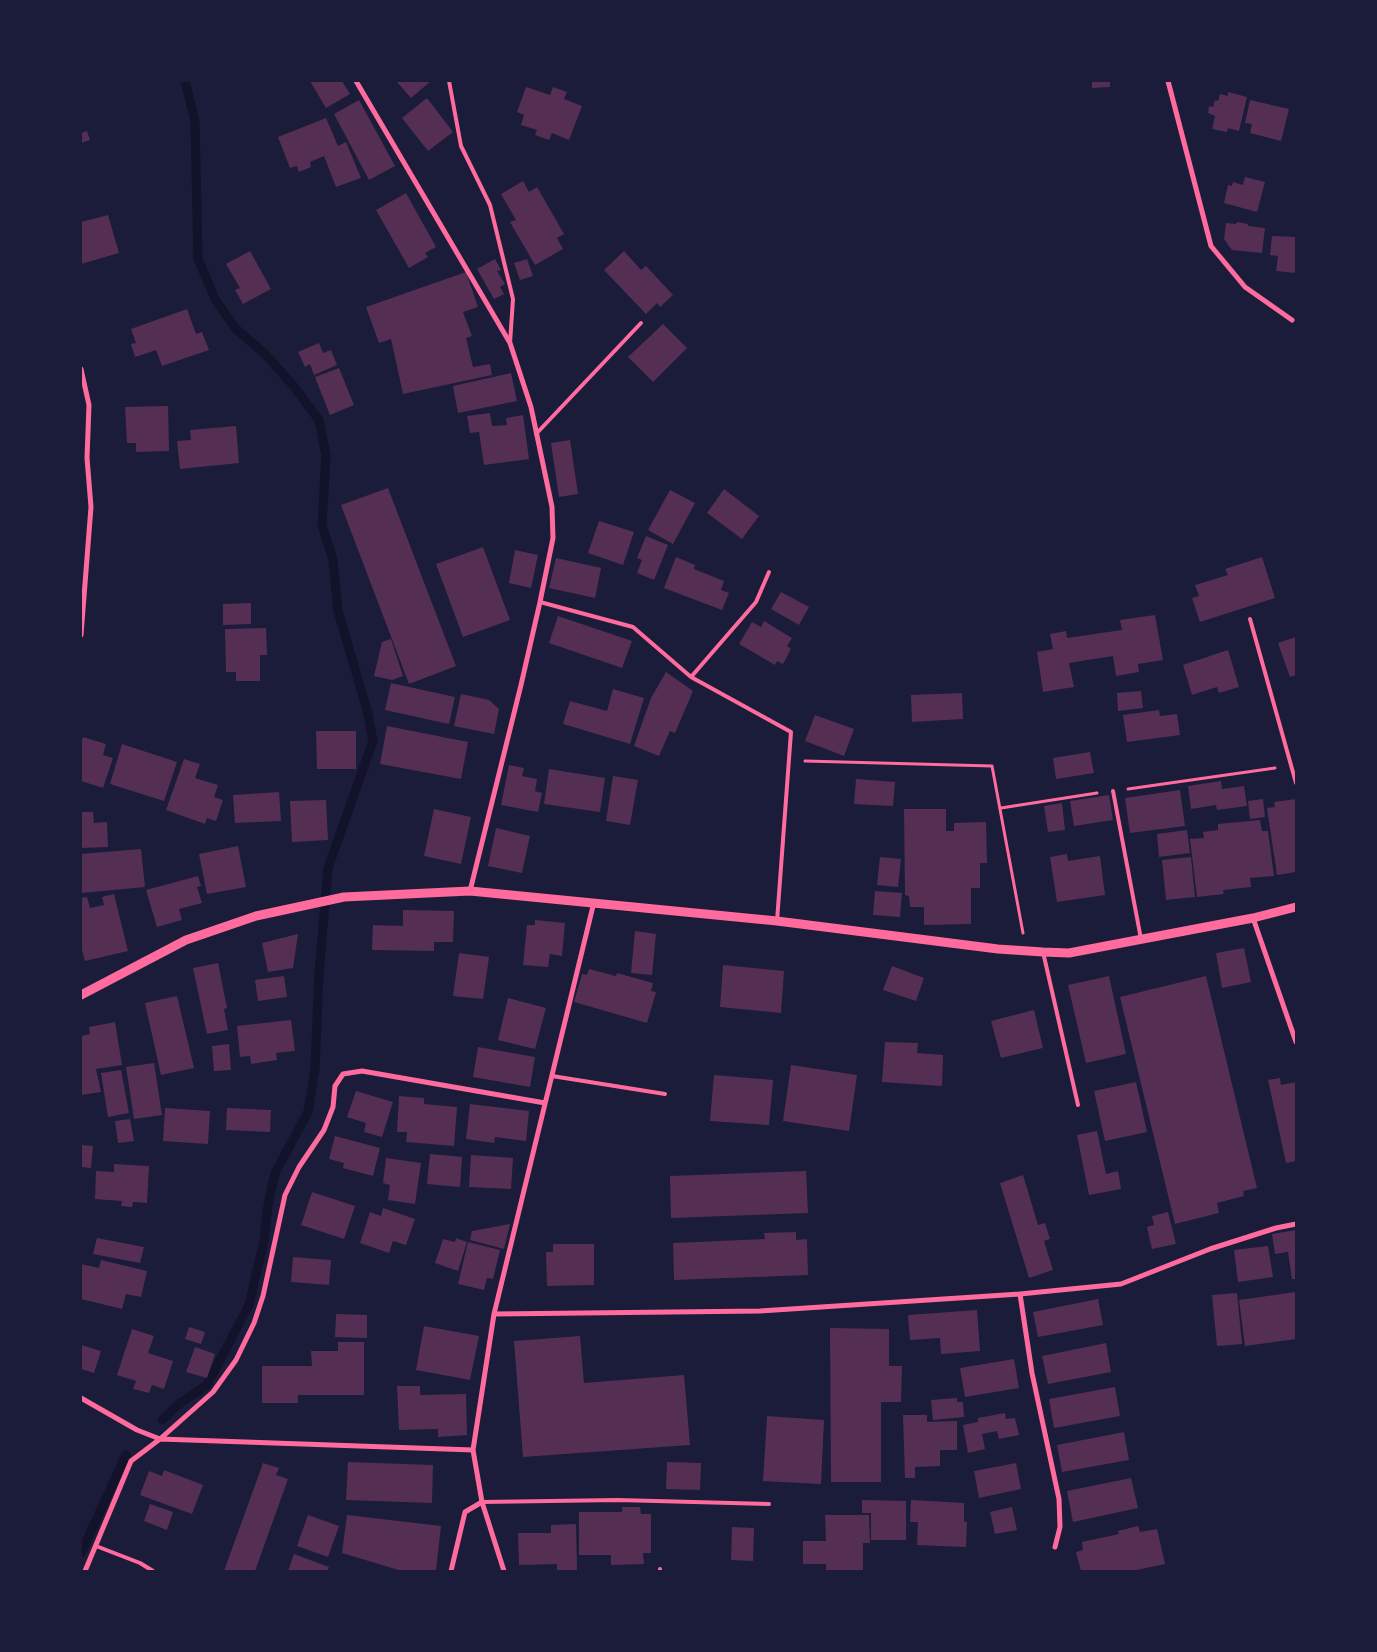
<!DOCTYPE html>
<style>
body{margin:0}
#map{position:relative;width:1377px;height:1652px;overflow:hidden;background:#1b1b3a;font-family:Rubik,sans-serif}
canvas{display:block}
.frame{position:absolute;inset:0;border:82px solid #1b1b3a;pointer-events:none}
</style>
<div id="map">
<canvas width="1377" height="1652"></canvas>
<div class="frame"></div>
</div>
<script>
const ctx = document.querySelector('canvas').getContext('2d');
ctx.lineJoin = 'round';
function poly(rows) {
  const path = new Path2D();
  for (const r of rows) {
    path.moveTo(r[0], r[1]);
    for (let i = 2; i < r.length; i += 2) path.lineTo(r[i], r[i + 1]);
  }
  return path;
}
function strokePath(path, color, width, dash) {
  ctx.strokeStyle = color;
  ctx.lineWidth = width;
  ctx.lineCap = dash ? 'butt' : 'round';
  ctx.setLineDash(dash || []);
  ctx.stroke(path);
}
function fill(path, color) {
  ctx.fillStyle = color;
  ctx.fill(path, 'evenodd');
}
const stream = poly([
 [162,1420,179,1404,207,1385,249,1305,264,1241,268,1205,275,1173,308,1112,315,1069,319,973,328,868,373,741,367,710,338,611,333,560,322,525,326,455,319,420,292,384,265,354,235,328,215,299,198,259,195,121,185,81],
 [81,1553,126,1455]
]);
const building = poly([
 [310,81,342,81,350,94,326,108],
 [396,81,431,81,411,98],
 [1092,81,1110,81,1110,87,1092,88],
 [526,87,550,95,553,87,567,92,564,99,582,106,569,140,552,133,549,140,535,135,537,130,521,125,524,115,517,112],
 [1228,92,1247,97,1239,131,1228,128,1227,132,1212,129,1215,116,1208,113,1209,106,1213,107,1215,100,1218,101,1220,94,1228,96],
 [427,98,453,132,428,151,402,118],
 [359,100,395,166,369,180,334,114],
 [1250,100,1289,109,1281,141,1250,133,1252,124,1245,123],
 [326,118,338,146,346,142,361,178,336,187,324,156,310,162,311,167,299,172,297,166,290,168,278,137],
 [87,131,90,140,81,143,81,133],
 [1245,177,1265,182,1257,212,1224,203,1228,185,1232,186,1233,182,1243,185],
 [523,181,529,192,537,187,564,234,557,238,563,249,535,265,510,222,516,220,501,194],
 [406,193,436,247,425,253,428,257,409,268,376,210],
 [108,215,119,253,81,264,81,222],
 [1237,222,1248,224,1248,226,1265,228,1262,253,1232,250,1224,239,1226,223,1236,224],
 [1272,236,1296,237,1296,273,1276,271,1278,256,1270,255],
 [250,251,271,289,243,304,235,290,240,288,226,264],
 [624,251,641,270,646,266,673,295,660,307,657,303,646,314,604,270],
 [495,259,501,270,497,271,505,284,500,287,504,294,494,299,477,269],
 [527,259,533,276,520,280,514,263],
 [466,272,478,307,463,312,472,336,466,338,473,367,490,364,492,375,403,394,391,339,379,343,366,307],
 [187,309,196,334,202,332,209,350,162,366,156,350,135,357,131,344,136,343,131,329],
 [663,324,687,348,653,382,628,357],
 [319,343,323,353,331,350,337,365,314,375,310,364,305,367,298,352],
 [339,368,354,405,330,415,315,377],
 [511,373,517,401,458,413,453,386],
 [168,406,169,451,136,452,136,443,127,443,125,407],
 [490,413,492,426,507,425,506,418,523,415,529,459,484,465,479,432,470,433,467,416],
 [236,426,239,463,180,469,177,441,191,440,190,430],
 [570,440,578,494,559,497,551,443],
 [388,488,456,666,409,684,341,505],
 [724,489,759,516,742,539,707,513],
 [670,490,695,503,673,544,648,530],
 [599,521,634,532,623,565,588,553],
 [646,536,668,545,654,580,637,573,642,560,637,558],
 [483,547,510,620,463,637,436,564],
 [515,550,538,555,531,588,509,583],
 [676,557,695,565,694,569,724,581,721,590,729,593,722,610,664,588],
 [1262,557,1275,598,1200,622,1192,598,1199,596,1195,585,1228,575,1225,569],
 [556,558,601,568,595,598,549,588],
 [781,592,809,607,799,625,771,609],
 [251,603,251,624,223,625,223,604],
 [1155,615,1163,660,1138,664,1139,672,1116,676,1113,656,1069,663,1074,687,1043,692,1037,652,1053,649,1050,634,1066,631,1067,638,1122,630,1120,620],
 [558,616,632,641,622,668,549,643],
 [764,621,792,638,787,646,791,649,783,664,777,661,775,665,739,644,752,622,761,627],
 [266,628,267,655,260,655,260,681,236,681,236,672,226,672,225,629],
 [1296,637,1296,675,1290,677,1278,643],
 [391,639,403,676,392,680,374,676,382,642],
 [1228,650,1239,687,1219,693,1217,687,1192,695,1183,665],
 [666,672,693,691,675,733,670,731,659,756,634,746,651,698],
 [391,683,455,697,449,724,385,710],
 [613,689,644,698,630,744,563,724,570,701,607,711],
 [1141,691,1143,708,1118,711,1117,693],
 [962,693,963,719,912,722,911,695],
 [461,694,489,700,499,709,494,734,454,726],
 [1159,710,1160,716,1177,714,1180,735,1127,742,1123,715],
 [815,715,854,729,844,756,805,741],
 [387,726,468,742,461,779,380,764],
 [316,731,356,731,356,769,317,769],
 [83,737,106,744,103,755,113,758,103,788,81,781,81,743],
 [122,744,177,762,164,801,110,784],
 [1090,752,1094,773,1056,779,1053,758],
 [184,759,200,764,195,778,218,785,214,797,223,800,216,821,207,818,205,824,166,810],
 [509,765,524,768,522,776,537,779,535,791,542,793,538,812,501,805],
 [549,769,605,778,600,812,544,804],
 [613,776,638,780,630,825,606,821],
 [856,779,895,782,893,806,854,804],
 [1221,781,1222,789,1244,786,1247,806,1217,810,1216,805,1191,809,1188,786],
 [1180,790,1185,826,1130,833,1125,798],
 [279,792,281,821,235,823,233,795],
 [1109,795,1113,820,1074,826,1070,801],
 [1263,799,1265,817,1250,819,1248,801],
 [1296,799,1296,872,1277,875,1267,808,1275,807,1274,802],
 [326,800,328,840,292,842,290,801],
 [1062,803,1065,830,1048,832,1044,806],
 [434,809,471,817,461,864,424,856],
 [904,809,946,809,946,831,954,831,954,823,986,822,987,863,980,863,980,888,971,888,971,924,924,925,924,907,910,907,909,896,905,895],
 [81,812,93,812,94,823,107,822,108,847,81,848],
 [1260,820,1262,831,1268,831,1274,876,1250,878,1251,887,1223,890,1224,894,1197,897,1190,839,1204,838,1203,832,1218,830,1218,824],
 [496,828,530,836,522,873,488,866],
 [1187,830,1190,853,1159,857,1157,834],
 [238,846,246,887,207,894,199,854],
 [141,849,145,887,81,893,81,854],
 [1067,854,1068,861,1100,856,1105,895,1057,902,1050,857],
 [880,857,901,859,898,887,877,885],
 [1191,857,1195,897,1166,900,1162,860],
 [198,876,201,886,197,887,202,903,179,909,182,920,157,927,146,890],
 [875,891,902,893,900,917,873,915],
 [114,894,128,951,85,961,81,946,81,898,87,897,90,908,104,905,102,897],
 [403,910,454,911,453,942,434,942,434,951,372,950,373,925,403,926],
 [535,920,565,923,562,956,550,954,548,967,523,965,527,925,535,925],
 [635,931,656,934,652,975,631,973],
 [298,934,293,968,268,972,262,943],
 [1244,948,1251,982,1222,988,1216,953],
 [459,953,489,957,483,999,453,996],
 [218,963,227,1008,224,1009,228,1030,207,1034,193,968],
 [723,965,784,971,781,1013,720,1007],
 [892,966,924,978,916,1001,883,990],
 [589,969,616,976,617,973,653,983,651,991,656,992,647,1023,574,1002,582,974,587,975],
 [284,976,287,997,258,1001,255,980],
 [1109,976,1126,1054,1086,1063,1068,985],
 [1206,976,1257,1188,1243,1191,1244,1196,1217,1203,1219,1213,1175,1224,1120,997],
 [177,996,194,1068,161,1075,145,1003],
 [508,998,546,1008,535,1049,498,1040],
 [1034,1010,1043,1048,1001,1058,991,1021],
 [291,1020,295,1051,276,1053,277,1060,251,1064,250,1056,240,1057,237,1026],
 [115,1022,122,1065,96,1069,101,1092,81,1095,81,1036,90,1034,89,1027],
 [885,1042,918,1043,917,1053,943,1055,942,1086,882,1082],
 [229,1044,231,1070,214,1071,212,1046],
 [478,1047,535,1057,530,1087,473,1077],
 [154,1063,162,1115,134,1119,126,1067],
 [791,1065,857,1075,849,1131,783,1121],
 [121,1070,129,1113,108,1117,101,1073],
 [714,1075,773,1080,769,1125,710,1121],
 [1280,1078,1281,1085,1296,1082,1296,1161,1286,1163,1268,1080],
 [1136,1082,1147,1132,1105,1141,1094,1091],
 [356,1091,393,1102,382,1137,364,1132,366,1123,347,1117],
 [399,1096,424,1098,424,1104,457,1107,454,1146,406,1142,407,1132,397,1132],
 [470,1104,529,1111,526,1141,495,1137,494,1143,466,1139],
 [165,1108,210,1111,208,1144,163,1141],
 [227,1108,271,1110,270,1132,226,1130],
 [130,1119,134,1141,118,1143,115,1121],
 [1097,1131,1106,1174,1118,1171,1121,1189,1089,1195,1077,1135],
 [335,1136,380,1148,373,1176,343,1168,344,1163,329,1159],
 [81,1145,93,1146,91,1168,81,1167],
 [430,1154,462,1157,460,1187,427,1184],
 [471,1155,513,1158,511,1189,469,1187],
 [386,1158,421,1163,415,1204,388,1200,390,1185,383,1183],
 [114,1164,149,1166,147,1203,133,1202,132,1207,121,1206,122,1201,95,1199,96,1171,114,1172],
 [806,1171,808,1213,671,1218,670,1176],
 [1023,1175,1038,1225,1045,1223,1050,1239,1044,1241,1053,1270,1029,1278,1000,1183],
 [312,1192,355,1206,344,1239,301,1225],
 [383,1208,415,1219,406,1245,393,1241,389,1253,360,1243,370,1212,381,1216],
 [1168,1212,1176,1244,1152,1249,1147,1227,1154,1225,1152,1216],
 [510,1224,504,1249,470,1240,472,1231],
 [1296,1230,1296,1279,1292,1279,1288,1252,1275,1254,1272,1234],
 [796,1232,796,1240,807,1239,808,1275,674,1280,673,1243,765,1239,764,1233],
 [97,1238,144,1247,140,1263,93,1254],
 [456,1238,467,1242,458,1271,435,1263,443,1239,455,1242],
 [468,1242,500,1250,493,1279,487,1278,484,1290,458,1284],
 [553,1244,594,1244,594,1285,547,1286,546,1252,553,1252],
 [1268,1246,1273,1277,1238,1282,1234,1250],
 [293,1257,331,1260,329,1285,291,1282],
 [101,1260,147,1271,141,1297,126,1294,122,1309,81,1299,81,1264,99,1268],
 [1296,1292,1296,1339,1245,1346,1239,1300],
 [1237,1293,1242,1344,1217,1346,1212,1295],
 [1098,1299,1103,1325,1038,1337,1033,1312],
 [977,1310,980,1351,941,1354,940,1338,910,1340,908,1315],
 [336,1314,367,1315,367,1338,335,1337],
 [424,1326,479,1336,470,1380,416,1370],
 [189,1327,205,1332,201,1344,185,1339],
 [830,1328,889,1329,889,1366,902,1366,901,1402,881,1402,881,1482,831,1482],
 [132,1329,154,1336,148,1353,173,1361,164,1389,152,1385,149,1393,133,1389,136,1381,117,1375],
 [580,1336,584,1383,684,1375,690,1445,523,1457,514,1341],
 [338,1342,364,1342,364,1395,298,1395,298,1403,262,1403,262,1366,312,1366,311,1351,338,1351],
 [1106,1343,1111,1372,1048,1384,1042,1356],
 [81,1345,101,1351,94,1373,81,1369],
 [195,1347,215,1354,207,1378,186,1372],
 [1014,1359,1019,1388,965,1397,960,1368],
 [397,1386,420,1386,420,1395,466,1394,467,1435,438,1437,438,1429,399,1430],
 [1115,1387,1120,1416,1054,1428,1049,1399],
 [957,1398,957,1402,963,1402,964,1417,933,1420,931,1400],
 [1005,1413,1006,1419,1015,1418,1019,1435,999,1439,997,1431,982,1434,985,1449,968,1453,963,1425,978,1422,978,1418],
 [903,1415,927,1415,927,1422,957,1421,957,1450,940,1450,940,1466,915,1467,915,1478,905,1478],
 [767,1416,824,1420,821,1484,763,1481],
 [1124,1432,1129,1460,1062,1472,1057,1445],
 [348,1462,433,1465,432,1503,346,1500],
 [667,1462,701,1463,700,1490,666,1489],
 [263,1463,279,1468,276,1475,288,1479,255,1571,224,1571],
 [1016,1463,1021,1489,979,1498,974,1471],
 [164,1470,203,1485,192,1514,140,1495,149,1471,162,1476],
 [1131,1478,1138,1508,1073,1522,1067,1491],
 [862,1500,906,1501,906,1540,871,1540,871,1513,862,1513],
 [911,1500,964,1503,964,1522,967,1522,966,1547,917,1545,918,1522,910,1522],
 [150,1504,173,1512,167,1530,144,1521],
 [622,1507,640,1507,641,1514,651,1514,651,1553,643,1553,644,1564,611,1565,611,1555,579,1555,579,1512,622,1512],
 [1012,1507,1017,1530,995,1534,990,1512],
 [308,1515,339,1526,328,1557,297,1546],
 [347,1515,441,1526,436,1571,402,1571,342,1553],
 [825,1515,869,1515,870,1543,863,1543,863,1570,826,1570,826,1564,803,1564,803,1541,826,1541],
 [576,1524,577,1570,557,1570,557,1564,519,1565,518,1533,551,1533,551,1525],
 [1138,1526,1140,1532,1157,1529,1165,1564,1132,1571,1081,1571,1076,1552,1083,1550,1082,1542,1119,1534,1118,1531],
 [732,1527,754,1528,753,1561,731,1560],
 [294,1554,329,1567,327,1571,288,1571]
]);
const path = poly([
 [805,761,992,766,1023,933],
 [1128,789,1275,768],
 [1001,808,1097,793]
]);
const service = poly([
 [449,81,461,146,490,205,513,299,510,343],
 [536,434,641,323],
 [540,602,633,627,691,677,791,732,777,921],
 [1250,619,1296,783],
 [691,677,756,602,769,572],
 [1113,791,1141,939],
 [1043,952,1078,1105],
 [552,1076,665,1094],
 [482,1502,618,1500,769,1504],
 [96,1546,140,1563,153,1571],
 [660,1571,660,1569]
]);
const minor = poly([
 [356,81,510,343,531,407,552,507,553,538,540,602,521,685,470,891],
 [1168,81,1211,246,1245,287,1292,320],
 [81,369,89,405,87,458,91,507,81,635],
 [1253,918,1296,1042],
 [1020,1294,1032,1373,1059,1499,1060,1527,1055,1547],
 [494,1314,760,1311,1020,1294,1121,1284,1210,1249,1276,1228,1296,1224],
 [81,1398,137,1430,160,1439,473,1450],
 [85,1571,131,1461,160,1439,213,1392,236,1360,254,1323,263,1296,285,1195,299,1167,324,1130,333,1107,335,1086,343,1074,362,1071,545,1103],
 [451,1571,465,1512,482,1502],
 [504,1571,482,1502,473,1450,494,1314,594,902]
]);
const tertiary = poly([
 [81,995,186,940,256,916,344,897,470,891,777,921,998,949,1043,952,1069,953,1253,918,1296,907]
]);
strokePath(stream, '#12122b', 9);
fill(building, '#542f53');
strokePath(path, '#ff6b9d', 3);
strokePath(service, '#ff6b9d', 4);
strokePath(minor, '#ff6b9d', 5);
strokePath(tertiary, '#ff6b9d', 9);
</script>
